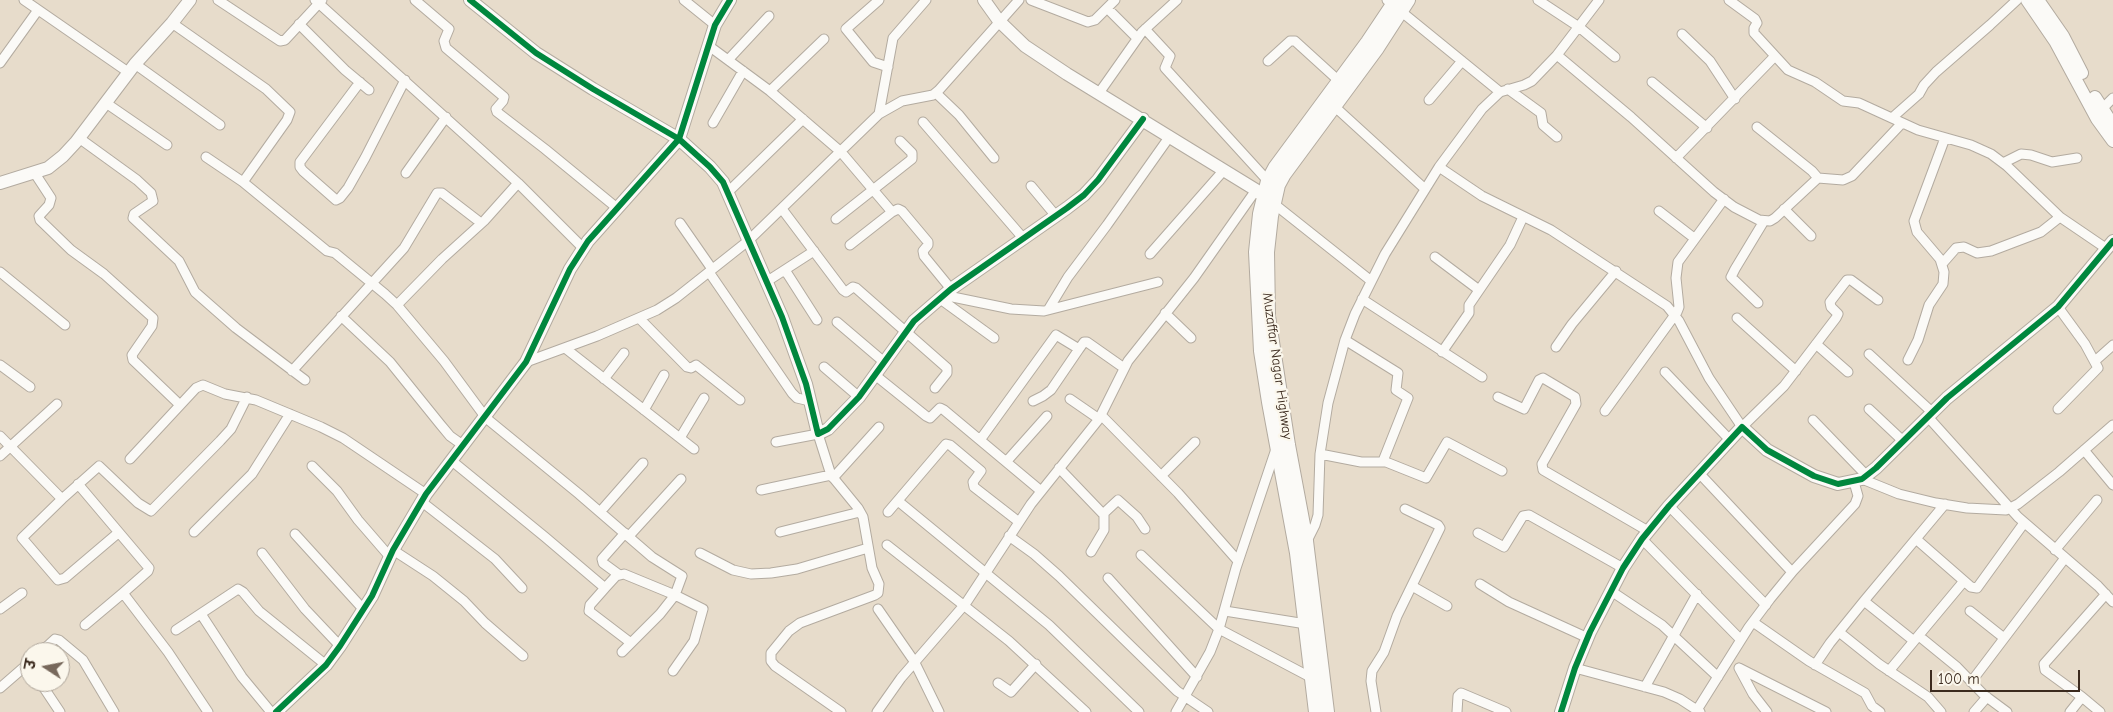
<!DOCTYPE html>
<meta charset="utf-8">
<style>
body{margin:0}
#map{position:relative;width:2113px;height:712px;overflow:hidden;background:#e7dccb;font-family:"Comic Neue","Playpen Sans Deva",sans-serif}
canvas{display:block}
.north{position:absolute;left:20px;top:642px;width:50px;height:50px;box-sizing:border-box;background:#fbf7ec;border:1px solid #aea59a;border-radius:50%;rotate:281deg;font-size:14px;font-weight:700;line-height:20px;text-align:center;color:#3b2a1e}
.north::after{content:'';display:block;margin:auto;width:18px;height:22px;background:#77685b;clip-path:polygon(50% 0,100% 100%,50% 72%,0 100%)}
.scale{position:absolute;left:1930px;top:670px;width:150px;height:22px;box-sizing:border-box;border:2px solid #3b2a1e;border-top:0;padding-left:6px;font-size:15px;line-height:18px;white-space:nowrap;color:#3b2a1e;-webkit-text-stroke:4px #fbf7ec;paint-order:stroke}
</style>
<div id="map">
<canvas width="2113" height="712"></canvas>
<div class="north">उ</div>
<div class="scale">100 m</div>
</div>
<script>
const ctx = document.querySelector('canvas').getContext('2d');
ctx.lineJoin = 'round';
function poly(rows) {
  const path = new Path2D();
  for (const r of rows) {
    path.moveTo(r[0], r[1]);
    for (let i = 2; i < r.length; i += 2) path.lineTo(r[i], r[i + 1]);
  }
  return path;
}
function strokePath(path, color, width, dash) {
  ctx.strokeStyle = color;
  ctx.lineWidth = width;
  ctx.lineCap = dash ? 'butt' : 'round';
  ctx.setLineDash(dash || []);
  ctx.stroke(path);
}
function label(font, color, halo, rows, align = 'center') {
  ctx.font = font + ' "Comic Neue",sans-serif';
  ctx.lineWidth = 4.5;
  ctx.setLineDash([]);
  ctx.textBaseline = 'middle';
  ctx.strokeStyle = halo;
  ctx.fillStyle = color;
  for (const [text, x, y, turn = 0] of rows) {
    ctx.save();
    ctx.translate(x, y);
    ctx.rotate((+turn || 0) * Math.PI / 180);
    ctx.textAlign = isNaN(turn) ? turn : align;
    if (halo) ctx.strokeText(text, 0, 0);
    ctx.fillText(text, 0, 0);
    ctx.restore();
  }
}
const street = poly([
 [24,0,128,72],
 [218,0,280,41,285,40,322,0],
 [315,0,518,183,583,248],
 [415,0,449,29,444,41,446,48,504,97,503,101,496,109,497,112,545,149,617,208],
 [684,0,715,25],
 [879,0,846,29,873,62,888,67],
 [1031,0,1088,22,1095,20,1115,0],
 [1387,0,1500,92,1524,85,1532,81,1557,55,1599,0],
 [1538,0,1579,27,1615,57],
 [1729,0,1755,19,1757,23,1754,28,1754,33,1788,70,1815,82,1843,101,1859,103,1918,130,1971,145,1991,154,2007,166,2060,217,2107,249],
 [1107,8,1137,38],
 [172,23,266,89,290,112,287,120,243,182],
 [299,24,345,70,369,90],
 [1145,29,1170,56,1165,68,1268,181],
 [1682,34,1710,61,1735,99],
 [709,46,770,91,841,152,892,212,898,209,902,211,928,242,928,245,923,251,924,256,951,289],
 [1557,55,1631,117,1714,192,1734,207,1759,220,1770,221,1775,218,1818,178,1843,180,1852,176,1902,123],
 [728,60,769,16],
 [1268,61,1290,41,1295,41,1339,81],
 [0,63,38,10],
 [135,64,220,125],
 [360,82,300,162,300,167,303,171,336,200,340,198,348,188,365,158,405,80],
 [1652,82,1707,128],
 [1508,89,1541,113,1543,125,1557,137],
 [770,91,824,39],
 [936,93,959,115,994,158],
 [1099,93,1142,32,1177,0],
 [1429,100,1462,61],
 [106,103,167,145],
 [1334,106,1425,189],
 [2099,112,2113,98],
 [879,114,893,38,926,0],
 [1893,117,1919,94,1924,85,1936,72,1990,25,2017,0],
 [923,122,1023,238],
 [713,123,743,71],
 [1757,127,1812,171,1818,178],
 [79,138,137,180,151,193,153,201,134,214,133,218,179,261,195,292,236,328,305,380],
 [206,157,243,182,327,251,335,253,385,294,397,305,444,361,486,418,579,494,652,557,682,576,675,595,660,614,622,652],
 [1676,158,1775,56],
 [2003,163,2021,154,2031,155,2052,162,2077,158],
 [1439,167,1482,196,1551,230,1667,306,1679,321,1709,378,1742,427,1784,386,1836,318,1838,314,1831,307,1830,302,1847,280,1851,280,1878,300],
 [34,172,51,198,49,205,39,216,40,220,71,250,104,274,153,318,152,326,132,355,133,360,180,405],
 [406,173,446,117],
 [1031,186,1056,216],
 [728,192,803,119],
 [1273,203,1370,280],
 [782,209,843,290,846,292,853,287,856,288,947,368,947,373,935,388],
 [1784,209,1811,236],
 [1659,211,1694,238],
 [836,219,912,159,912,153,900,141],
 [680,223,712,269],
 [850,245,892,212],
 [1150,254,1224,170],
 [1435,257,1479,290],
 [1942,264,1956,248,1964,247,1977,253,1991,251,2041,232,2060,217],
 [785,270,817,320],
 [0,272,65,325],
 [709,272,792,393,797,398,810,401],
 [766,282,814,251],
 [943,295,1011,309,1044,311,1158,282],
 [939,298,994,338],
 [1362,299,1482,377],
 [1758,303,1731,277,1735,269,1764,221],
 [397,305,442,259,484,221,518,183],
 [1048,310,1068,277,1107,225,1170,136],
 [1165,313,1191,338],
 [341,316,390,362,440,424,450,436,464,446],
 [639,318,687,367,691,368,696,365,740,400],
 [1737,318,1796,371],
 [837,322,884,362],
 [1345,340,1398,373,1396,390,1408,398,1383,461],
 [1816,344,1848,372],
 [1556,347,1572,324,1616,271],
 [565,348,694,449],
 [1442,352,1469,313,1469,305,1510,245,1523,217],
 [1869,354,1933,413],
 [1908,360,1918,340,1929,305,1943,284,1944,272,1940,259,1917,232,1914,221,1945,138],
 [2095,361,2113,345],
 [526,362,597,336,657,310,676,298,748,241,879,114,902,101,933,95,939,90,1019,0],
 [0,365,30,387],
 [824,367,859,397],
 [292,371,404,248,437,193,442,193,481,223],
 [1665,372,1729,439],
 [875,375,926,416,930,418,940,408,944,410,1041,491],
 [604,379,624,353],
 [1498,397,1524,409,1539,380,1543,378,1575,397,1576,404,1542,464,1543,470,1648,531],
 [1070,399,1099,419],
 [1033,401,1043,396,1051,390,1079,349],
 [1869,409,1903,441],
 [2058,409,2098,368,2085,344,2058,307],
 [644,410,664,375],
 [1605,411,1677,312,1679,307,1676,278,1678,262,1724,199],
 [1101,415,1178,493,1238,561],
 [1928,417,2018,517,2098,586,2113,602],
 [1813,420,1867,476],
 [0,436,62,499,99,466,138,503,151,511,220,441,231,429,247,397],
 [680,438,704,398],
 [980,440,1056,335,1079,349,1084,342,1087,342,1124,368],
 [776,442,818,434,831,475,858,508,863,517,872,568,879,584,878,593,875,595,800,623,789,631,771,653,771,661,775,666,841,712],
 [2084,450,2113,485],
 [1320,454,1361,462,1386,462,1426,478,1447,442,1502,471],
 [0,456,57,404],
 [130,459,196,388,203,385,225,394,256,400,321,427,343,438,426,494],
 [452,461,545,537,605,588,616,576,624,574,675,595,703,609,694,641,673,671],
 [1006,462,1047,416],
 [312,466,337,491,358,520,390,557],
 [1059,468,1104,515,1104,530,1091,552],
 [1699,473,1792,572],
 [1161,476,1195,442],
 [833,478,879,427],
 [1862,479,1899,494,1936,503,1967,508,2006,510,2018,504,2059,472,2113,425],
 [78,484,149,568,148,571,123,593,85,625],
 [761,490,831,475],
 [62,499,22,538,58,580,65,578,118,533],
 [898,501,1049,625,1139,712],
 [422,502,495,559,522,588],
 [1669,506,1766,605],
 [600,512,643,463],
 [888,512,946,444,950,445,981,471,973,482,974,487,1019,522],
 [1103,514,1118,500,1137,517,1145,529],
 [194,532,252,474,290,414],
 [780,532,860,512],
 [1478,533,1504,547,1523,516,1529,515,1623,568],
 [295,534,364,610],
 [629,536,681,479],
 [1009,536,1034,554,1059,576,1177,691,1208,712],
 [1642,539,1741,640],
 [1916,539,1971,587,1977,588,2024,523],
 [1307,541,1315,525,1318,515,1320,454,1328,403,1345,340,1355,314,1385,254,1439,167,1482,109,1500,92],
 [887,545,1009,641,1086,712],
 [393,550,433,576,464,601,485,623,523,656],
 [2055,550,2097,500],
 [262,553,305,609,340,646],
 [700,553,733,570,751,574,771,573,797,569,868,548],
 [1141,555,1219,629,1312,678],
 [618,574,603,563,602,559,625,533],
 [1108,578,1197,677],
 [1480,584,1509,602,1588,638],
 [1412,586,1447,606],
 [605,588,590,605,589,611,631,643],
 [1611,591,1662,625,1718,677],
 [123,593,168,652,208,712],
 [1864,601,1914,641],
 [0,609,22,593],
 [878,609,914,661,939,712],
 [1225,611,1306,624],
 [1970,611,2004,638],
 [201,614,242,677,271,712],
 [1753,622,1809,661,1865,693,1872,706,1880,712],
 [176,630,238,589,243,592,259,611,326,665],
 [1839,632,1879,664,1928,697,1941,712],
 [1919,636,1957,667,1984,695,2007,712],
 [41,652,55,639,59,640,83,660,114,712],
 [1815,665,1830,643,1864,601,1945,504],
 [1575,668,1664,692,1680,699,1700,712],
 [1739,668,1826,712],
 [1739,668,1753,694,1767,712],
 [1889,671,1964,581],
 [40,682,60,712],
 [1971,682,2065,558],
 [998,683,1011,692,1036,664],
 [1645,687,1697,594],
 [0,688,30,662],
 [2082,697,2100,712],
 [1697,710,1749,627,1770,599,1793,571,1855,504,1858,496,1854,482],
 [877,712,901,678,966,603,1031,504,1099,419,1128,361,1194,278,1256,190],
 [1176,712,1210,652,1219,629,1236,568,1276,449],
 [1376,712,1371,681,1372,671,1384,652,1397,616,1440,528,1438,525,1405,509],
 [1457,712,1458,696,1461,693,1506,712],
 [1974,712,1987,697],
 [2070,712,2082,697,2045,670,2044,664,2106,594]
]);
const secondary = poly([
 [470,0,536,53,593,89,679,139,710,167,723,182,782,317,806,384,818,434,828,429,859,397,914,321,951,289,1067,208,1084,195,1098,180,1143,119],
 [984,0,999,21,1025,46,1067,74,1256,190,1271,202],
 [2027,0,2055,41,2097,119,2113,141],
 [2038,0,2063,36,2082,73],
 [2095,97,2113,125],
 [0,183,48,168,63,156,76,142,135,64,172,23,190,0],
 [276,712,326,665,340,646,372,596,393,550,426,494,526,362,570,269,588,241,679,139,715,25,730,0],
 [1561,712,1575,668,1590,632,1623,568,1642,539,1669,506,1742,427,1767,450,1814,476,1838,484,1862,479,1876,468,1947,398,2058,307,2113,241]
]);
const primary = poly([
 [1316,712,1297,553,1269,402,1261,351,1256,252,1260,214,1268,181,1275,168,1368,42,1396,0],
 [1327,712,1306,541,1288,445,1268,316,1267,252,1271,216,1278,185,1284,174,1377,48,1408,0]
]);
const cycleway = poly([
 [470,0,536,53,593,89,679,139,710,167,723,182,782,317,806,384,818,434,828,429,859,397,914,321,951,289,1067,208,1084,195,1098,180,1143,119],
 [276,712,326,665,340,646,372,596,393,550,426,494,526,362,570,269,588,241,679,139,715,25,730,0],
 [1561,712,1575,668,1590,632,1623,568,1642,539,1669,506,1742,427,1767,450,1814,476,1838,484,1862,479,1876,468,1947,398,2058,307,2113,241]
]);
const streetNames = [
 ["Muzaffar Nagar Highway",1277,366,82]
];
strokePath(street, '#b3aba0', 11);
strokePath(secondary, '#b3aba0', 14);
strokePath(primary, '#b3aba0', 16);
strokePath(street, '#fbfaf7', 9);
strokePath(secondary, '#fbfaf7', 12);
strokePath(primary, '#fbfaf7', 14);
strokePath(cycleway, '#00873e', 6);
label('14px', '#3b2a1e', '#fbf7ec', streetNames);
</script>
